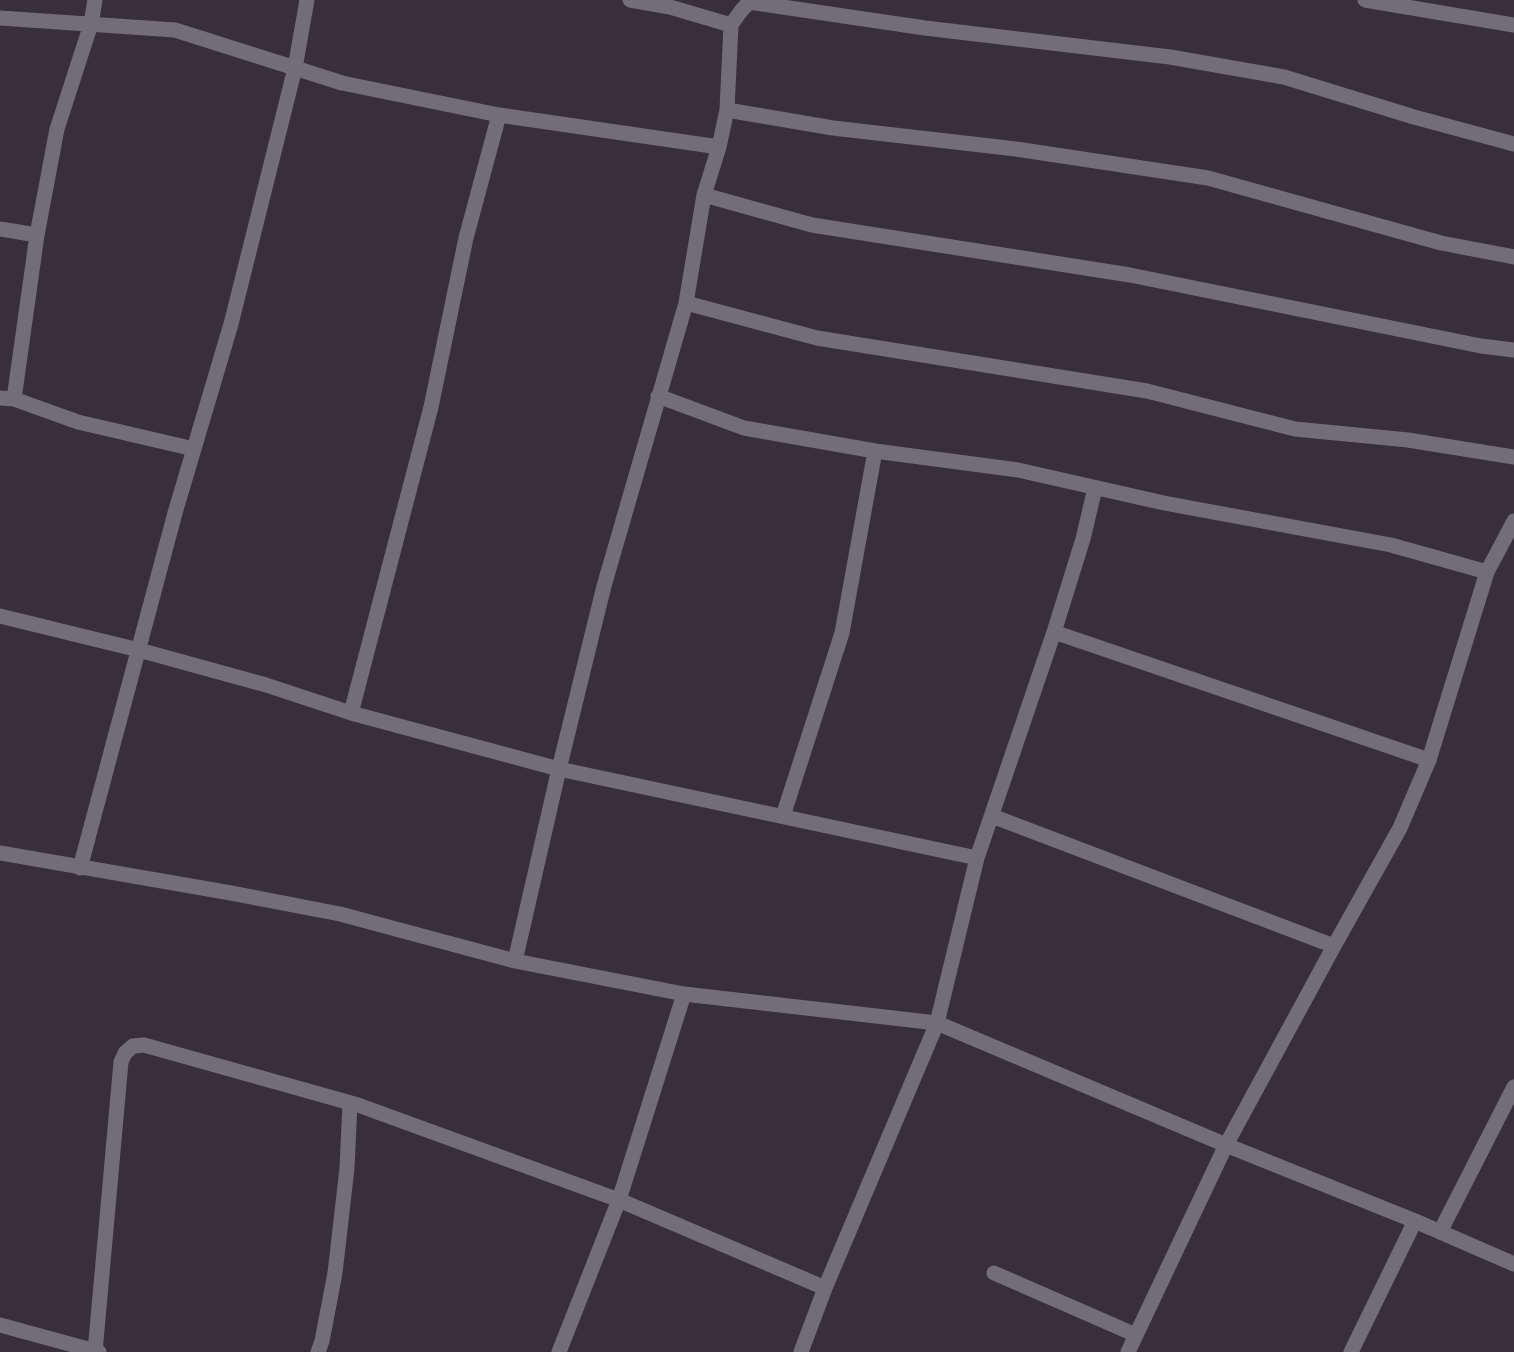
<!DOCTYPE html>
<style>
body{margin:0}
canvas{display:block;background:#382f3d}
</style>
<canvas width="1514" height="1352"></canvas>
<script>
const ctx = document.querySelector('canvas').getContext('2d');
ctx.lineJoin = 'round';
function poly(rows) {
  const path = new Path2D();
  for (const r of rows) {
    path.moveTo(r[0], r[1]);
    for (let i = 2; i < r.length; i += 2) path.lineTo(r[i], r[i + 1]);
  }
  return path;
}
function strokePath(path, color, width, dash) {
  ctx.strokeStyle = color;
  ctx.lineWidth = width;
  ctx.lineCap = dash ? 'butt' : 'round';
  ctx.setLineDash(dash || []);
  ctx.stroke(path);
}
const minor = poly([
 [630,0,670,7,731,25,741,11,749,2,925,28,1170,57,1284,77,1414,117,1514,144],
 [1365,0,1514,25],
 [0,18,175,30,295,68,307,0],
 [727,110,833,128,1016,149,1208,178,1441,243,1514,257],
 [704,195,812,225,1130,275,1481,346,1514,350],
 [0,229,37,235,57,129,91,24,95,0],
 [686,303,817,338,1147,391,1295,429,1408,440,1514,457],
 [658,396,744,428,875,451,1018,470,1164,503,1391,545,1487,572],
 [0,398,14,399,78,422,194,449],
 [14,399,37,235],
 [0,616,139,650,266,685,351,713,431,407,466,238,499,115],
 [1054,632,1429,760],
 [351,713,559,769,977,858,937,1023,825,1288,801,1352],
 [783,816,842,633,875,451],
 [992,816,1334,946],
 [0,853,231,893,340,914,515,961,684,994,937,1023,1226,1145,1415,1221,1514,1264],
 [977,858,1054,632,1083,539,1095,488],
 [80,868,175,513,231,324,295,68,342,83,499,115,719,147],
 [515,961,559,769,604,586,686,303,704,195,719,147,727,110,731,25],
 [1440,1232,1514,1087],
 [994,1273,1136,1335],
 [0,1325,99,1352],
 [95,1352,121,1062,125,1053,133,1046,144,1045,358,1105,619,1200,825,1288],
 [318,1352,322,1341,335,1273,347,1168,350,1103],
 [559,1352,619,1200,684,994],
 [1128,1352,1226,1145,1334,946,1400,828,1429,760,1487,572,1514,521],
 [1351,1352,1415,1221]
]);
strokePath(minor, '#736e76', 15);
</script>
